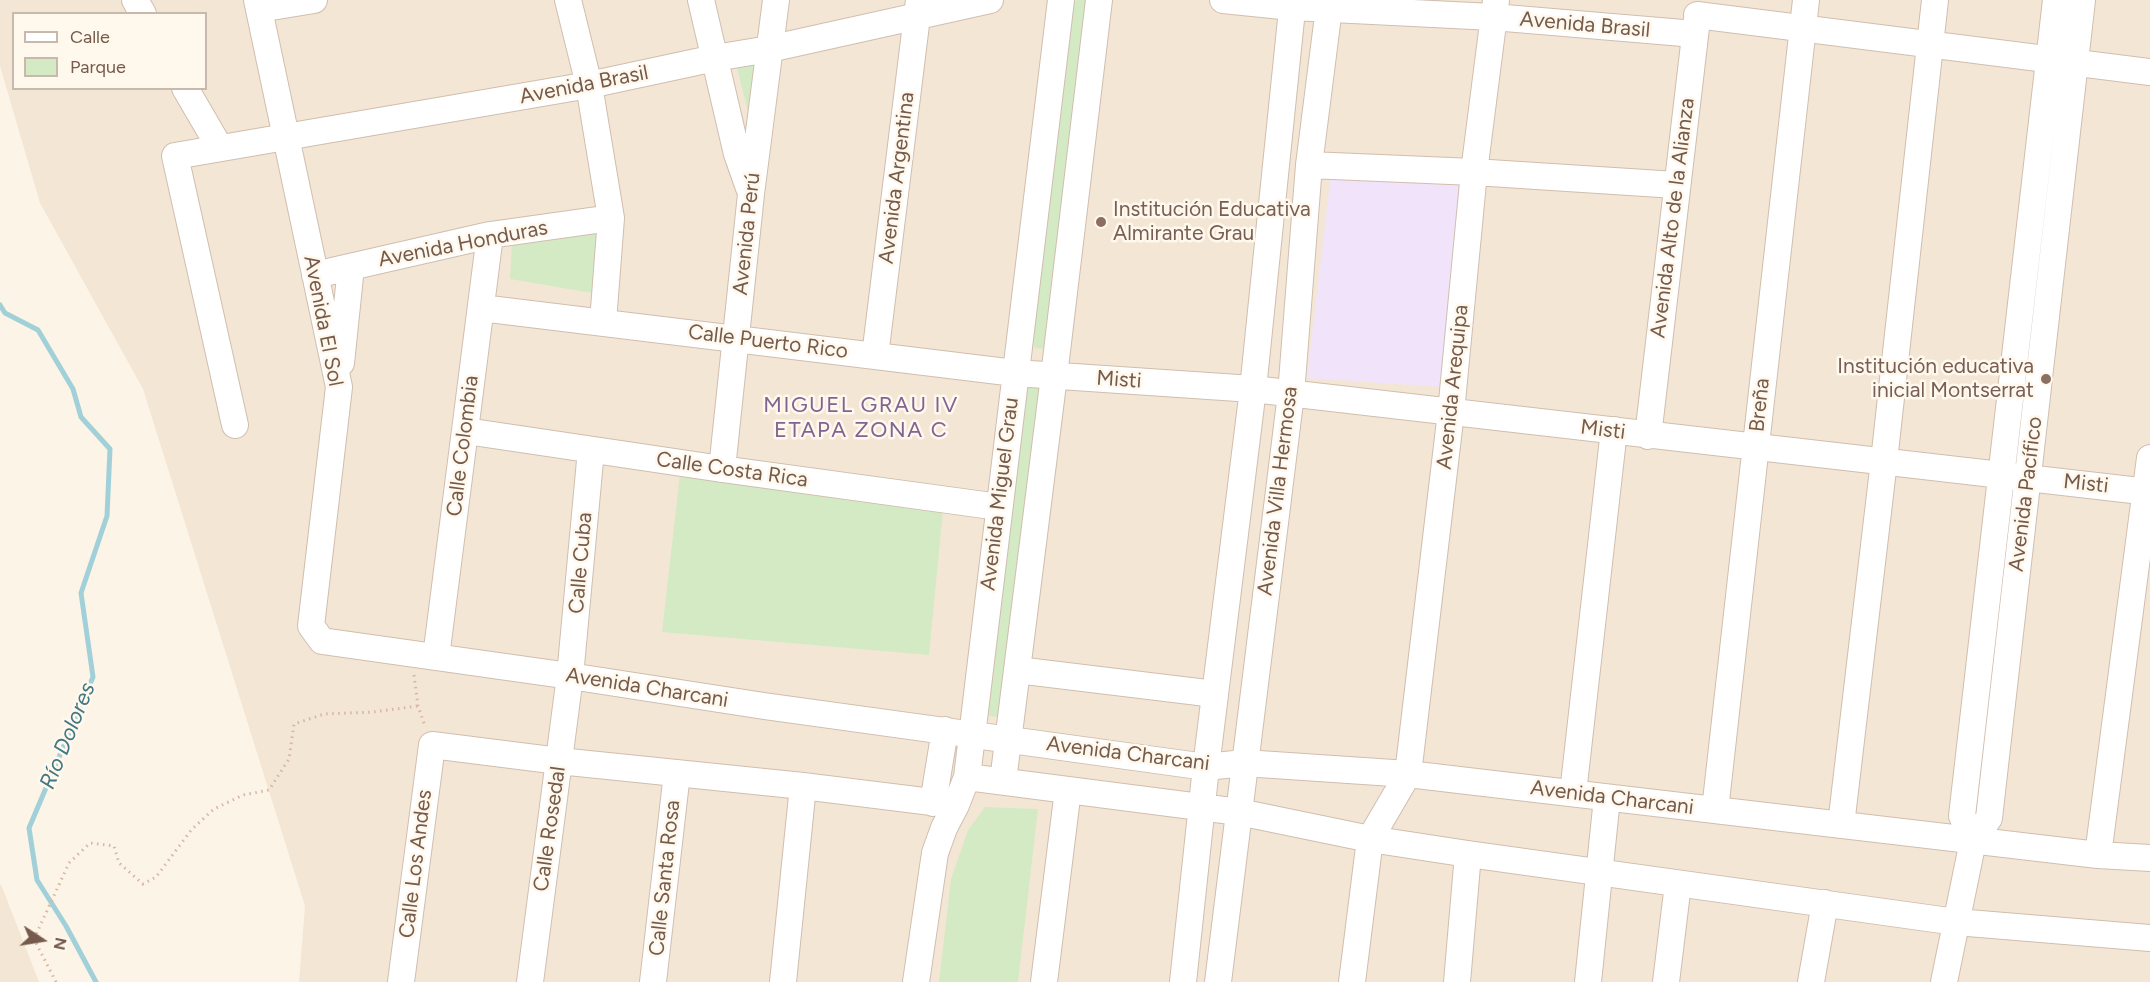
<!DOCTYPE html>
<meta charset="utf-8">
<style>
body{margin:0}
#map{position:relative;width:2150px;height:982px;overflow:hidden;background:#fcf4e7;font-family:Figtree,sans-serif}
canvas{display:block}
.legend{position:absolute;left:12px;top:12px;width:195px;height:78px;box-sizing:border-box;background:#fff8ed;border:2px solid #c8b9ac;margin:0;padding:8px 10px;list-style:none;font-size:18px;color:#765a4b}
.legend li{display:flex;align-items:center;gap:12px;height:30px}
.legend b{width:30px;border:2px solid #c8b9ac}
.north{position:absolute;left:12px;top:910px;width:60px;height:60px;-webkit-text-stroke:4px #fff8ed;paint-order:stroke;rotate:102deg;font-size:16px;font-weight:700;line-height:24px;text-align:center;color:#765a4b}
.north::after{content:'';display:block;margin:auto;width:21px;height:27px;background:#765a4b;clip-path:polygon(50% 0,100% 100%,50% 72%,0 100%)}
</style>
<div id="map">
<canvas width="2150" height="982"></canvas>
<ul class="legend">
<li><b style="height:8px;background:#fff"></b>Calle</li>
<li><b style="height:16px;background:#d4eac5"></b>Parque</li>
</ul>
<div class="north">N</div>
</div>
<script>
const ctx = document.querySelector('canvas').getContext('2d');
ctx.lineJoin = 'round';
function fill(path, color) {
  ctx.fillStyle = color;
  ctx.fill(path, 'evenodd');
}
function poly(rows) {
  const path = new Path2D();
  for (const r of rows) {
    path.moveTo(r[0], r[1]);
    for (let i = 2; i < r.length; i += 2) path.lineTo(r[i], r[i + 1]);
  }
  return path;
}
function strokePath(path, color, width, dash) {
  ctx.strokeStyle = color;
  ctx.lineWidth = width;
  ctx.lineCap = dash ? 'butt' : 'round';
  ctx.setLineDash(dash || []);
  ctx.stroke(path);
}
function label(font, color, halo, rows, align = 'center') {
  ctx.font = font + ' Figtree,sans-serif';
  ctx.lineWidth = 5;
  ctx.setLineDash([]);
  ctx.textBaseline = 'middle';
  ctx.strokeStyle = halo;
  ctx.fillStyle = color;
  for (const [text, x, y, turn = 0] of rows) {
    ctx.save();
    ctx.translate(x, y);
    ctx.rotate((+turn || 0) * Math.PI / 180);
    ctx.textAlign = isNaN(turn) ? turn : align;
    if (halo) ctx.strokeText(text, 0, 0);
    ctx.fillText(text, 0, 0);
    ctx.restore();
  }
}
const residential = poly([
 [0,0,2150,0,2150,982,299,982,305,906,143,389,40,203,0,66],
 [14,14,206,14,206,88,14,88],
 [0,884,2,887,39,982,0,982]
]);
const education = poly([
 [1331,174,1462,186,1443,387,1307,378]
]);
const green = poly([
 [1077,0,1088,0,1045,349,1035,348,1030,339,1069,6],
 [765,57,753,132,736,64],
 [599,226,592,293,510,279,512,240],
 [1029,384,1039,384,1045,396,998,717,989,716,985,705,1022,391],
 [681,465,944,500,929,655,662,632],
 [985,807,1038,809,1018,982,939,982,951,879,968,830]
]);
const stream = poly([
 [0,305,5,313,38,330,73,389,81,417,110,449,107,516,81,593,93,677,29,828,37,880,66,926,96,982]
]);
const path = poly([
 [414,675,418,706,425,726],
 [56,982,34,939,69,863,90,843,114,846,119,863,143,884,156,877,192,829,214,809,243,795,269,790,289,759,294,724,324,714,373,712,418,706]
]);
const minor = poly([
 [135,0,143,14],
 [257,0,339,387,311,626,322,641,570,676,764,706,1206,767,1244,763,1408,774,2098,855,2150,858],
 [568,0,589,85,611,218,603,322],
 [701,0,737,154,749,188],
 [1223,0,1292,7,1493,17,1695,34],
 [259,9,314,0],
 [1697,15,2150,72],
 [185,88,220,148],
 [1309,165,1474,172,1676,185],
 [315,275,490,235,611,218],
 [481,308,1015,373,1253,389,2150,492],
 [875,356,919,0],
 [341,363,351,267],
 [235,425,175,156,589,85,715,58,769,49,990,0],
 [466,431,722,469,999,507],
 [1648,436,1697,19],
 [722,469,751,194,776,0],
 [436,657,490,235],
 [1017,670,1215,694],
 [967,777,1239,812,1370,839,1468,854,1956,922,2150,938],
 [1003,781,1054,376,1099,0],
 [1573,793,1614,430],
 [933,803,945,730],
 [1715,810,1806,0],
 [1841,825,1884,461,1935,0],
 [1973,841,1962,816,2056,0],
 [2098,855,2150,458],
 [401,982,432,745,559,761,803,786,956,805],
 [530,982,570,676,591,450],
 [653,982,677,773],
 [783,982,803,786],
 [916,982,935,853,944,828,956,805,967,777,1061,0],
 [1044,982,1068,790],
 [1183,982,1206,767,1253,389,1293,0],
 [1218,982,1291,394,1309,165,1330,0],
 [1352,982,1370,839,1408,774,1451,412,1474,172,1496,0],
 [1457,982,1468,854],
 [1588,982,1607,798],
 [1666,982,1678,884],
 [1811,982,1825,903],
 [1944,982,1973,841,1989,818,2082,0]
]);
const markers = [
 [1101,222,6,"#8d6e63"],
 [2046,379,6,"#8d6e63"]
];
const streetNames = [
 ["Avenida Brasil",1585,25,5],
 ["Avenida Brasil",584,85,-11],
 ["Avenida Argentina",897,178,-83],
 ["Avenida Alto de la Alianza",1673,218,-83],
 ["Avenida Perú",747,234,-84],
 ["Avenida Honduras",463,244,-11],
 ["Avenida El Sol",323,321,79],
 ["Calle Puerto Rico",768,342,7],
 ["Misti",1119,380,4],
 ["Avenida Arequipa",1453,387,-84],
 ["Breña",1760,405,-84],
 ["Misti",1603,430,7],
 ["Calle Colombia",463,446,-83],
 ["Calle Costa Rica",732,470,8],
 ["Misti",2086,484,6],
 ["Avenida Villa Hermosa",1278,491,-83],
 ["Avenida Miguel Grau",1000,494,-83],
 ["Avenida Pacífico",2026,494,-83],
 ["Calle Cuba",581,563,-85],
 ["Avenida Charcani",647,688,9],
 ["Avenida Charcani",1128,754,7],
 ["Avenida Charcani",1612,798,7],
 ["Calle Rosedal",550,829,-82],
 ["Calle Los Andes",416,864,-83],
 ["Calle Santa Rosa",665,878,-84]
];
const educationNames = [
 ["Institución Educativa",1113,210],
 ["Almirante Grau",1113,234],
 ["Institución educativa",2034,367,"right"],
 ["inicial Montserrat",2034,391,"right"]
];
const neighbourhoodNames = [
 ["MIGUEL GRAU IV",861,406],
 ["ETAPA ZONA C",861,431]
];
const waterNames = [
 ["Río Dolores",68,736,-68]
];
fill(residential, '#f4e6d5');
fill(education, '#f1e3f9');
fill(green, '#d4eac5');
strokePath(stream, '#a1d0d8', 5);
strokePath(minor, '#d0beaf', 28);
strokePath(path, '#d7b6a1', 3, [1.5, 4.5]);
strokePath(minor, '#fff', 26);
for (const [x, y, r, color] of markers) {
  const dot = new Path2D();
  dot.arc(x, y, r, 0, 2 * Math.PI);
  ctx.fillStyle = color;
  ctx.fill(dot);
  strokePath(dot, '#fff8ed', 2);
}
label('21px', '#765a4b', '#fff8ed', streetNames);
label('21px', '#785e54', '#fff8ed', educationNames, 'left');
ctx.letterSpacing = '1.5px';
label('22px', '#826392', '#fff8ed', neighbourhoodNames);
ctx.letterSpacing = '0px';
label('italic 22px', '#427783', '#fff8ed', waterNames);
</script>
